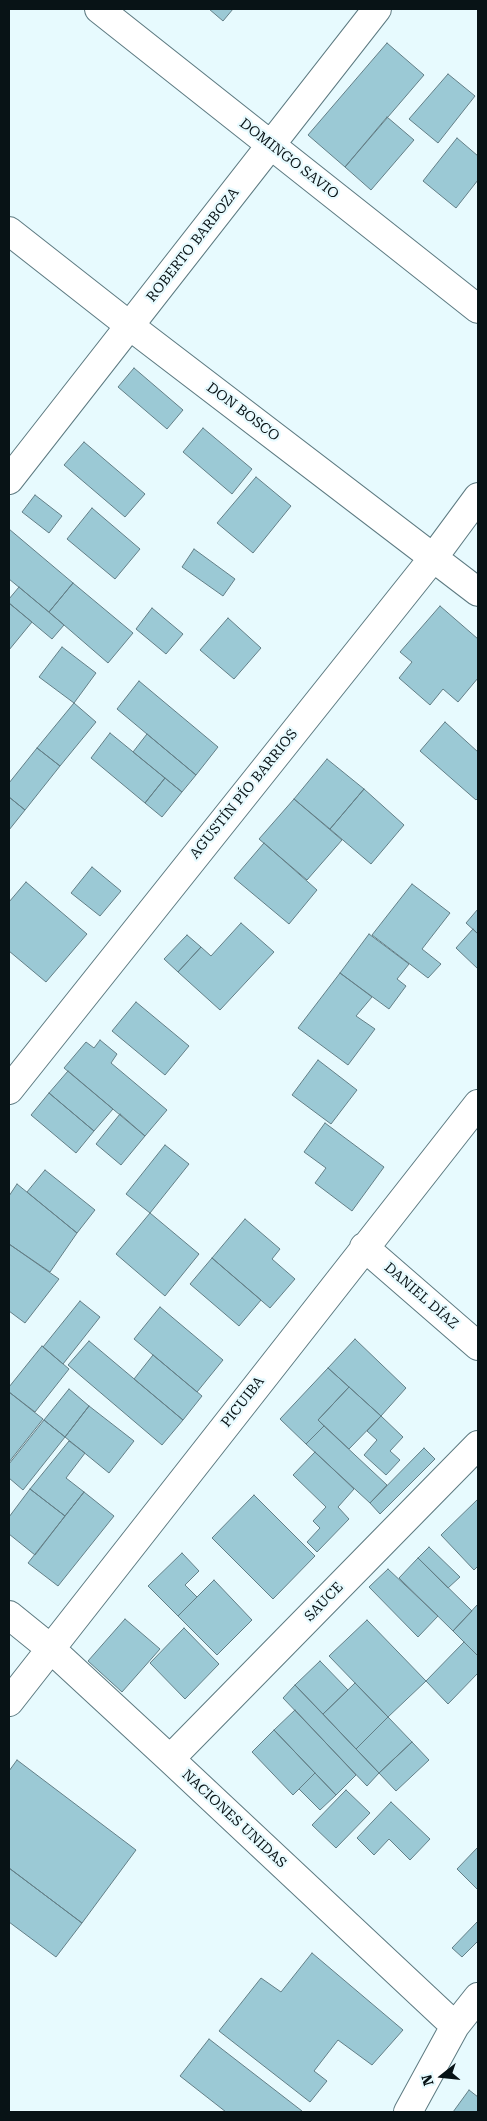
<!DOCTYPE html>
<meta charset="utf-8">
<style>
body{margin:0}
#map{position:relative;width:487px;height:2121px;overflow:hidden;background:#e7fafe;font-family:"Roboto Serif",serif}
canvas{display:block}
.frame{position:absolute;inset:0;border:10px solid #081316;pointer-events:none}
.north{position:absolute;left:417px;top:2051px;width:50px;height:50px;-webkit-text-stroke:4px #e7fafe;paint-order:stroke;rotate:254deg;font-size:14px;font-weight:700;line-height:20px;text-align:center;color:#081316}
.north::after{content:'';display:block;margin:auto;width:18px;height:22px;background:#081316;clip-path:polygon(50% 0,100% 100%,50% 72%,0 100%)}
</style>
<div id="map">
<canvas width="487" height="2121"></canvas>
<div class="frame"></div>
<div class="north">N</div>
</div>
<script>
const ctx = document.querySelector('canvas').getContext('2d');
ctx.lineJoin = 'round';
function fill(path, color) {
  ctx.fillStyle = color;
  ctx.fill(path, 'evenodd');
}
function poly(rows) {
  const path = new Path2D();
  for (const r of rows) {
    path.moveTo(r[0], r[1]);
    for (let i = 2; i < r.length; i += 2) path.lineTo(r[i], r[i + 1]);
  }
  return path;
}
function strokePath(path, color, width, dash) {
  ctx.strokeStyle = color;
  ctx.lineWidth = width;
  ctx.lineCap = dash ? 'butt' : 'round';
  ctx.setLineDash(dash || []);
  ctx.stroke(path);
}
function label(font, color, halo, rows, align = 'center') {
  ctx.font = font + ' "Roboto Serif",serif';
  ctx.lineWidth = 4.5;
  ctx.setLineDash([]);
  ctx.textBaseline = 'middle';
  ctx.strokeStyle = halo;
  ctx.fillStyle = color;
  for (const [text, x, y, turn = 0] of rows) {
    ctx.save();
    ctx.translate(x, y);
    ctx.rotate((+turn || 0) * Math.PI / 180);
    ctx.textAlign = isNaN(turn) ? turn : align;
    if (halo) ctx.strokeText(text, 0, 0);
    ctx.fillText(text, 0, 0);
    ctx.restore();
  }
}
const building = poly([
 [209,9,233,9,223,21,209,9],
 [387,43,424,75,345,167,308,135,387,43],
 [448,74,475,96,438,143,409,119,448,74],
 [387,117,414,140,371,190,345,167,387,117],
 [457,138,478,156,478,180,456,208,423,181,457,138],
 [134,368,183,410,167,429,118,387,134,368],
 [203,428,252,469,232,494,183,452,203,428],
 [84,442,145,494,125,517,64,465,84,442],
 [256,477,291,506,253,553,217,523,256,477],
 [35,495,62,516,49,533,22,512,35,495],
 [92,508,140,549,115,579,67,539,92,508],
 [9,529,73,583,49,612,9,579,9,529],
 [194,549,235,579,223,596,182,567,194,549],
 [73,583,133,633,108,663,49,612,73,583],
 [19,587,64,625,52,639,9,603,9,599,19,587],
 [9,603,32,622,9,650,9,603],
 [440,606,478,639,478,678,458,702,443,689,430,705,399,678,412,662,400,652,440,606],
 [152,608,183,634,166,654,136,629,152,608],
 [228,618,261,648,234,679,200,650,228,618],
 [62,647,96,673,74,703,39,677,62,647],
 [139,681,218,747,196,775,117,709,139,681],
 [74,703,96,722,60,766,37,748,74,703],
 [445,722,478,752,478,798,476,800,420,751,445,722],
 [110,733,165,778,145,803,91,758,110,733],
 [147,734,196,775,182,792,133,752,147,734],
 [37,748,60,766,25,810,9,797,9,783,37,748],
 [327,759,364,789,330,829,294,799,327,759],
 [165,778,182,792,162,817,145,803,165,778],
 [364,789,404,825,371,864,330,829,364,789],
 [9,797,25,810,9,830,9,797],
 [294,799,342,840,307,880,259,839,294,799],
 [264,843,317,890,289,924,234,878,264,843],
 [92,867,121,891,100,916,71,893,92,867],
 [26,882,87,934,46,982,9,951,9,902,26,882],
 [412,884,450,913,422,949,441,964,428,978,372,935,412,884],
 [478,909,478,934,466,923,478,909],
 [241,923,274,952,220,1010,178,972,201,947,211,956,241,923],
 [473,929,478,934,478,969,456,948,473,929],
 [369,934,409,964,397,979,406,986,389,1009,340,973,369,934],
 [187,935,201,947,178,972,164,959,187,935],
 [340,973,372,997,356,1016,375,1029,348,1065,298,1028,340,973],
 [136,1002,189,1046,165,1075,112,1031,136,1002],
 [100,1040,117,1054,111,1063,167,1110,145,1136,64,1068,86,1042,94,1048,100,1040],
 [318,1060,357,1090,331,1124,292,1095,318,1060],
 [68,1071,113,1109,94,1131,49,1093,68,1071],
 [49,1093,94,1131,76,1153,31,1115,49,1093],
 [120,1114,145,1136,121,1165,96,1144,120,1114],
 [325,1123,384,1167,352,1211,315,1183,326,1168,304,1152,325,1123],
 [165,1145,189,1164,150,1213,126,1194,165,1145],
 [45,1170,95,1210,77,1233,27,1192,45,1170],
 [17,1184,77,1233,50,1272,9,1244,9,1196,17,1184],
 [150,1213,199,1254,165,1296,116,1254,150,1213],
 [245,1219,280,1249,272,1259,295,1279,270,1308,212,1258,245,1219],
 [9,1244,59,1279,25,1323,9,1311,9,1244],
 [212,1258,261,1300,239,1326,190,1284,212,1258],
 [80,1301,100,1317,63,1364,43,1347,80,1301],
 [160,1307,223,1360,197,1392,134,1339,160,1307],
 [355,1339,406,1388,381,1416,328,1368,355,1339],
 [89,1341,183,1420,162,1445,68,1365,89,1341],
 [42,1346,69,1369,35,1412,9,1392,9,1387,42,1346],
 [153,1355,202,1396,183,1420,134,1379,153,1355],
 [328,1368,349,1387,318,1420,324,1426,306,1444,280,1419,328,1368],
 [349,1387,381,1416,349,1449,318,1420,349,1387],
 [69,1389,89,1406,65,1437,44,1420,69,1389],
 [9,1392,43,1419,9,1462,9,1392],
 [89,1406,134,1441,109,1473,65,1437,89,1406],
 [381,1416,403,1437,390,1451,400,1460,386,1475,364,1455,377,1440,367,1431,381,1416],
 [44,1420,65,1437,23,1490,9,1478,9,1464,44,1420],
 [324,1426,387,1485,370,1503,306,1444,324,1426],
 [69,1441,85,1453,66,1478,84,1492,65,1516,30,1489,69,1441],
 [424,1448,435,1459,380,1514,370,1503,424,1448],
 [315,1452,354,1489,338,1507,349,1519,317,1552,307,1542,320,1528,313,1521,326,1507,293,1475,315,1452],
 [30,1489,65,1516,35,1555,9,1534,9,1517,30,1489],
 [84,1492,114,1516,58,1586,28,1563,84,1492],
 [254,1495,315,1556,273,1599,212,1538,254,1495],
 [478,1499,478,1566,474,1570,441,1535,478,1499],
 [429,1547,460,1577,448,1588,418,1558,429,1547],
 [182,1553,199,1571,185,1585,197,1597,178,1616,148,1586,182,1553],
 [418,1558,472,1611,453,1631,399,1578,418,1558],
 [388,1569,438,1616,418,1637,369,1587,388,1569],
 [214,1580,252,1620,217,1655,178,1616,214,1580],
 [478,1604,478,1656,453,1631,478,1604],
 [125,1619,160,1649,122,1692,88,1661,125,1619],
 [367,1620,426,1681,388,1717,329,1656,367,1620],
 [184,1628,219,1664,185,1699,150,1663,184,1628],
 [464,1642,478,1656,478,1673,448,1704,426,1681,464,1642],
 [320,1661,348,1690,323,1714,295,1685,320,1661],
 [355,1683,388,1717,356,1749,323,1714,355,1683],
 [295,1685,379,1773,367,1786,283,1698,295,1685],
 [295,1710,356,1775,336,1795,274,1730,295,1710],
 [388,1717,412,1742,379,1773,356,1749,388,1717],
 [274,1730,315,1773,293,1795,252,1752,274,1730],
 [412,1742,429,1760,396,1791,379,1773,412,1742],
 [17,1760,136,1850,82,1923,9,1868,9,1771,17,1760],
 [315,1773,336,1795,320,1810,299,1789,315,1773],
 [346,1790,370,1813,336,1848,312,1825,346,1790],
 [391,1802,430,1839,410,1860,389,1839,374,1855,357,1838,391,1802],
 [478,1847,478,1890,457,1869,478,1847],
 [9,1868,82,1923,56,1957,9,1922,9,1868],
 [478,1921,478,1941,462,1957,452,1948,478,1921],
 [312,1953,403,2030,372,2065,338,2040,314,2071,327,2081,310,2102,219,2031,261,1978,281,1992,312,1953],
 [209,2039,302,2111,301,2112,226,2112,180,2076,209,2039],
 [469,2090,478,2097,478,2112,453,2112,469,2090]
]);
const minor = poly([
 [99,9,478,309],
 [9,231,130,326,478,592],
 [9,480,377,9],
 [9,1090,433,558,478,497],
 [364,1247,478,1346],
 [9,1615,51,1649,170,1759,455,2026],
 [9,1702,478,1104],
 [170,1759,478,1445],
 [408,2112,455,2026,478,1997]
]);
const streetNames = [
 ["DOMINGO SAVIO",289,159,38],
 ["ROBERTO BARBOZA",193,245,-52],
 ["DON BOSCO",243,412,37],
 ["AGUSTÍN PÍO BARRIOS",244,794,-51],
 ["DANIEL DÍAZ",421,1296,41],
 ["PICUIBA",243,1402,-52],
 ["SAUCE",324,1602,-46],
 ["NACIONES UNIDAS",234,1819,43]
];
fill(building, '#9bc9d5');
strokePath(building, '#637f87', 1);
strokePath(minor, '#5d7a81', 30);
strokePath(minor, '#fff', 28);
label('14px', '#081316', '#e7fafe', streetNames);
</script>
